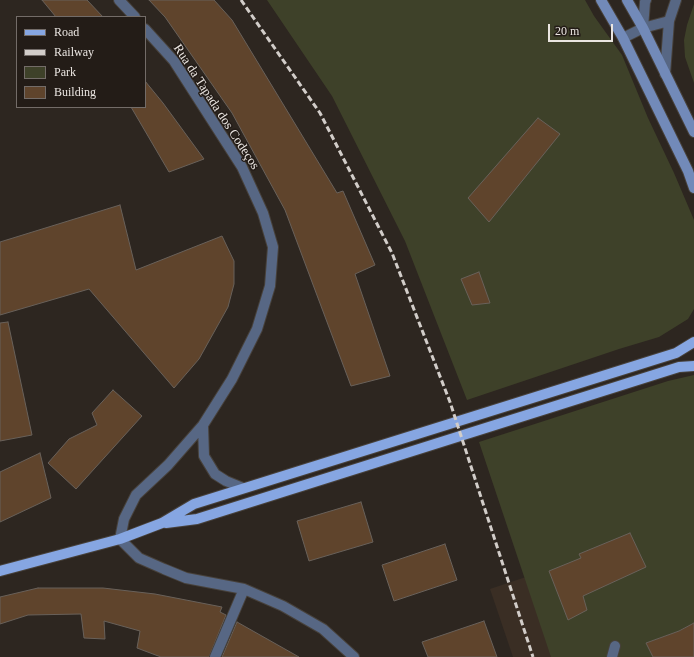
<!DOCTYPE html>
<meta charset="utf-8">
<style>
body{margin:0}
#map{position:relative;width:694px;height:657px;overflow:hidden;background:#2d2620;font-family:Georgia,serif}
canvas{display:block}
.legend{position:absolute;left:16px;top:16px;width:130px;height:92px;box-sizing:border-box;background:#231c17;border:1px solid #736c68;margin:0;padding:5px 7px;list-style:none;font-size:12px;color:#eae5e1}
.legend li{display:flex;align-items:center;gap:8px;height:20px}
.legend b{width:20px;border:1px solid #736c68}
.scale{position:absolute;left:548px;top:24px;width:65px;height:18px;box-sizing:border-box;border:2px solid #eae5e1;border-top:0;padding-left:5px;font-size:12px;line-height:14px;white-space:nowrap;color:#eae5e1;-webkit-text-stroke:3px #231c17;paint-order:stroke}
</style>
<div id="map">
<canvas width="694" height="657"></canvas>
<ul class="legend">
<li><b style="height:5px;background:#86a6e2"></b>Road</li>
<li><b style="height:5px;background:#d2cdc9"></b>Railway</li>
<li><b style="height:11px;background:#3e4129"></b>Park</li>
<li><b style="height:11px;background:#5f442c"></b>Building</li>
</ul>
<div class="scale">20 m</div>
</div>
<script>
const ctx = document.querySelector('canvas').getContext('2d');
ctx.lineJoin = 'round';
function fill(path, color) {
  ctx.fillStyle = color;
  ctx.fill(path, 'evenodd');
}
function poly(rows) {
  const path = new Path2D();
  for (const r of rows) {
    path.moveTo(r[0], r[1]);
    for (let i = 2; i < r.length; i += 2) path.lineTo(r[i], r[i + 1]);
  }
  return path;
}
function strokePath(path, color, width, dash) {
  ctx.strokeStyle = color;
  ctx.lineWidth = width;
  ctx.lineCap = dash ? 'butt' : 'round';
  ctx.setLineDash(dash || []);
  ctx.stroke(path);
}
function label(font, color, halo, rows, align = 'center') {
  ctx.font = font + ' Georgia,serif';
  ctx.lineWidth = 3;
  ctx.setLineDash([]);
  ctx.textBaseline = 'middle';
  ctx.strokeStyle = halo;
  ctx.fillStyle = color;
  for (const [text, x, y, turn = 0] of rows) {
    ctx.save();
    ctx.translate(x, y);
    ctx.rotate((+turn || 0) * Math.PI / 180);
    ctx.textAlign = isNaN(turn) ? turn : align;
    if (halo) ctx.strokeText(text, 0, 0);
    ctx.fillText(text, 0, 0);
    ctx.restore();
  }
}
const built = poly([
 [538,573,565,657,513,657,490,589]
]);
const green = poly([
 [267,0,585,0,594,16,622,55,648,118,674,173,694,220,694,309,688,319,659,337,619,349,467,400,405,241,332,96],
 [694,4,694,83,685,57,684,40,687,25],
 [694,375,694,623,679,631,646,643,653,657,551,657,479,442,668,381]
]);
const building = poly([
 [42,0,87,0,103,17,56,17,42,0],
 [149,0,214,0,232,20,337,193,343,191,375,265,355,274,390,376,351,386,285,210,232,113,165,17,149,0],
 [145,81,163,103,204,159,169,172,131,107,145,107,145,81],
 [538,118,560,134,489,222,468,198,538,118],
 [120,205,136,270,222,236,234,261,234,284,228,307,199,359,174,388,89,289,0,315,0,242,120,205],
 [479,272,490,303,472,305,461,279,479,272],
 [8,322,32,435,0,441,0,323,8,322],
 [113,390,142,416,76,489,48,463,69,439,97,425,92,413,113,390],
 [40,453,51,498,0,522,0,472,40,453],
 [361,502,373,542,309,561,297,521,361,502],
 [630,533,646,567,583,596,587,610,568,620,549,571,581,558,579,554,630,533],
 [445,544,457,580,394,601,382,565,445,544],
 [38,588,103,588,155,594,222,607,220,612,226,615,209,657,161,657,137,648,140,631,104,621,105,639,84,638,81,614,28,615,0,624,0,597,38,588],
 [484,621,497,657,428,657,422,642,484,621],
 [237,622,299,657,222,657,237,622],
 [694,623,694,657,653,657,646,643,679,631,694,623]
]);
const minor = poly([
 [119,0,135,17],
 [643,28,645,2,646,0],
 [145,29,174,61,242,167,263,213,273,247,270,286,257,329,232,379,203,425,168,465,136,495,124,519,120,539,139,558,164,569,186,578,244,589,283,606,323,629,354,657],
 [623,38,643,28,669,21],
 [665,74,669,21,676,0],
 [203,425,204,456,215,474,226,481,243,488],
 [215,657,244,589],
 [612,657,615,646]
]);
const secondary = poly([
 [601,0,623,38,646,85,688,171,694,188],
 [627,0,643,28,694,132]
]);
const primary = poly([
 [166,523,197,519,679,367,694,366],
 [0,571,120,539,162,523,194,504,676,353,694,342]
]);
const rail = poly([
 [241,0,320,113,392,253,450,402,533,657]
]);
const streetNames = [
 ["Rua da Tapada dos Codeços",216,107,57]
];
fill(built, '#3a2e24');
fill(green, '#3e4129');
fill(building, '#5f442c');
strokePath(building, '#69615a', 1);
strokePath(minor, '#47413b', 12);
strokePath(secondary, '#47413b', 12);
strokePath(primary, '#47413b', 12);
strokePath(minor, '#576784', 10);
strokePath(secondary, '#728ab9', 10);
strokePath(primary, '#86a6e2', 10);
strokePath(rail, '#d2cdc9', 3, [6, 3]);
label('13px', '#eae5e1', '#231c17', streetNames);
</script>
